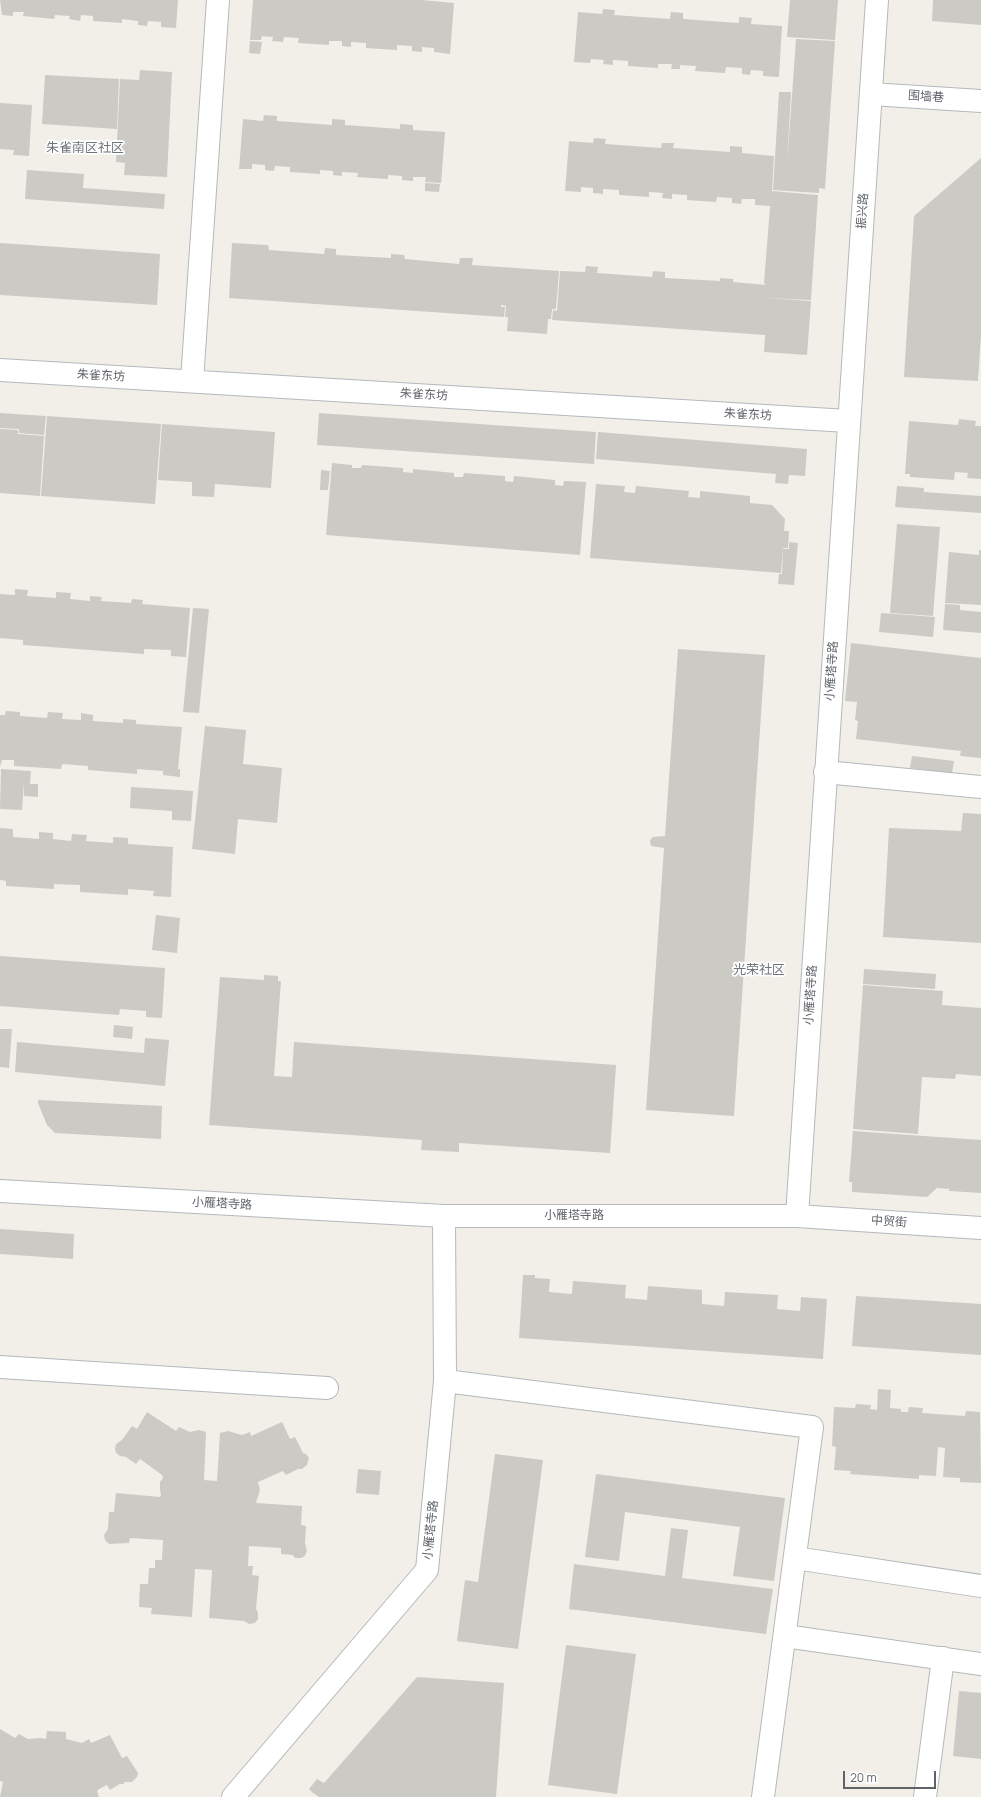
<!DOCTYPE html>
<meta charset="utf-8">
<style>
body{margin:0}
#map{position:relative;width:981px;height:1797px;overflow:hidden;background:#f1efe8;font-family:Manrope,sans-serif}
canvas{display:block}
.scale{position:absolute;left:843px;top:1771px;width:93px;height:18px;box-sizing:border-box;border:2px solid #5f6368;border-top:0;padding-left:5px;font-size:12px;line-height:14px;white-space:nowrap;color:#5f6368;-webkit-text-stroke:3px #fff;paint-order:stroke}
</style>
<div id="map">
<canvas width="981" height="1797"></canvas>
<div class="scale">20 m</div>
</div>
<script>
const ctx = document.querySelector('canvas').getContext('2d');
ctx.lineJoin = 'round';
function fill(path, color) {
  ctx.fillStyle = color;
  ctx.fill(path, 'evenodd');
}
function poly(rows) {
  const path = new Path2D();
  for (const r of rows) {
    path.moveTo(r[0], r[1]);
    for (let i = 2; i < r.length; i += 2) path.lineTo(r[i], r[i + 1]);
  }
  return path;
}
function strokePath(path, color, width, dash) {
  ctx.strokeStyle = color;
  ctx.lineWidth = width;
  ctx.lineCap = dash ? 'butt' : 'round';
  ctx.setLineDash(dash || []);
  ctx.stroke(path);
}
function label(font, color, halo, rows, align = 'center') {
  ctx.font = font + ' Manrope,"Noto Sans SC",sans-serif';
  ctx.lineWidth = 3.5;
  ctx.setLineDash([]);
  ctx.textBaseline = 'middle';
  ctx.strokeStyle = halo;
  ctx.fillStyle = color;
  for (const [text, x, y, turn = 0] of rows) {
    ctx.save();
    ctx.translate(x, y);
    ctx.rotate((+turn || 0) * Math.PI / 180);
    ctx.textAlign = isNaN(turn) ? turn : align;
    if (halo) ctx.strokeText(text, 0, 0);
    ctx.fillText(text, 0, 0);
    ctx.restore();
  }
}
const building = poly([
 [0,0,178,0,176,28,161,27,161,22,148,21,147,26,138,25,138,21,122,19,122,23,93,21,93,16,81,15,80,21,69,19,70,16,55,15,54,19,23,16,24,12,13,12,13,16,2,15],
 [253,0,422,0,454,3,450,54,434,52,434,48,422,47,422,52,412,51,412,46,397,45,397,50,366,48,366,43,351,42,351,47,342,46,342,41,329,41,329,45,298,43,299,38,284,37,283,42,272,41,273,37,262,36,261,40,250,40],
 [790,0,838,0,835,40,787,37],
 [933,0,981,0,981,25,932,21],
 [603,9,615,10,614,15,670,19,671,12,683,13,683,19,739,23,739,17,752,18,751,24,782,26,779,77,763,76,763,71,751,70,750,75,742,74,742,68,726,67,725,73,695,71,696,66,680,65,680,69,671,69,672,64,658,64,658,68,628,66,628,61,613,60,613,65,603,64,604,60,591,59,590,63,574,62,578,12,602,14],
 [796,39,835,41,825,189,819,188,819,193,773,190,779,92,791,92,787,165],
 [250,41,262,42,260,54,249,53],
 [140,70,172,72,167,177,124,175,125,163,116,162,120,79,139,80],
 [45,75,119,79,117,129,42,124],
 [0,103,32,105,29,156,13,155,14,150,0,149],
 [264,115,277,116,277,121,332,125,332,119,345,120,345,125,400,129,400,124,413,125,413,130,445,132,441,183,425,182,426,177,413,177,413,181,402,180,402,176,388,175,388,179,357,177,358,173,342,172,342,176,333,175,333,171,320,170,320,174,290,172,290,167,275,166,274,171,265,170,265,165,252,164,252,169,239,169,243,119,263,121],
 [594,138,606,139,605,144,661,148,662,143,674,143,673,148,730,152,730,146,742,147,742,153,774,156,772,191,818,195,811,300,764,298,811,301,807,355,764,352,765,335,552,320,553,310,557,311,560,271,585,272,586,266,598,267,597,273,652,277,653,271,665,272,665,278,720,281,720,278,733,279,733,282,766,285,764,283,770,207,771,206,755,205,755,199,742,199,741,204,732,203,732,198,717,197,716,202,687,200,687,195,672,194,672,199,662,198,663,193,649,192,649,197,619,195,619,190,603,189,603,194,593,193,593,188,581,187,581,192,565,191,569,141,593,143],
 [981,158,981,335,978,381,904,377,914,216],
 [27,170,84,174,83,188,165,194,164,209,25,199],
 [425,183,440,184,439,192,425,191],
 [0,243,160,254,157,305,0,295],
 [232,243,268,245,269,250,324,254,325,248,336,249,336,255,391,258,391,254,404,255,405,259,459,264,460,258,473,258,472,265,559,271,556,309,552,309,551,319,548,319,547,334,507,331,508,317,505,317,506,306,501,305,501,307,505,307,504,317,229,298],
 [0,413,46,416,44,435,19,433,19,429,0,428],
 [319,413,596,432,594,464,317,445],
 [47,416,161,424,155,504,41,496],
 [959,419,976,421,975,426,981,426,981,479,967,478,968,473,955,472,954,480,910,477,910,474,905,474,909,421,958,425],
 [162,424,275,432,271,488,215,484,214,497,192,496,192,482,158,480],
 [0,429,18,430,18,434,44,436,40,496,0,493],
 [598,432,807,449,805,476,789,475,788,484,775,483,776,474,596,459],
 [332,463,352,465,352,468,361,468,362,465,403,468,403,472,413,473,413,469,454,473,454,477,463,477,464,473,505,476,505,481,513,482,514,476,555,480,555,485,563,486,564,481,586,482,580,555,326,535],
 [321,470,330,471,328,490,320,490],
 [596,484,625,486,624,492,635,493,636,486,689,491,688,497,700,498,700,491,750,496,750,503,772,505,785,519,784,531,789,531,788,548,783,548,781,573,590,558],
 [897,486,924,488,923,509,895,507],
 [924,492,981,496,981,513,923,509],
 [897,524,940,527,933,616,890,613],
 [789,542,798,543,794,585,778,584,779,574,782,574,783,549,789,549],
 [979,550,981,550,981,605,945,603,949,552,979,555],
 [15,589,28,590,27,596,56,598,56,592,71,593,70,599,90,601,90,596,102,597,101,601,131,603,132,599,143,600,142,604,190,608,186,657,171,656,171,650,144,649,144,654,23,645,23,640,0,638,0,594,15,595],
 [945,604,960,605,960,610,981,612,981,633,943,630],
 [193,608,209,609,199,713,183,712],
 [881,613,935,617,933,637,879,632],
 [851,643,981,658,981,758,960,756,961,751,856,739,858,721,855,720,857,702,845,701],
 [678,649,765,655,734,1116,646,1110,664,848,651,846,650,840,653,837,665,836],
 [6,711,20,712,20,716,47,718,48,712,63,713,62,719,81,720,81,713,93,715,93,721,123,723,123,719,136,720,136,724,182,727,178,769,180,769,180,777,163,775,163,771,137,769,137,774,88,770,88,766,62,764,61,769,14,766,14,760,2,760,0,767,0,715,5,715],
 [205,726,246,730,243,764,282,768,277,823,238,819,235,854,192,849],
 [912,756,954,761,952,773,910,768],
 [1,769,31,771,30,784,38,784,38,797,24,796,24,783,22,810,0,809],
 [131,787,193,791,191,821,172,820,172,811,130,808],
 [963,813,981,814,981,943,883,937,889,828,961,831],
 [0,828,13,829,13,837,39,839,39,832,53,833,53,839,71,841,72,834,87,835,86,841,113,843,113,837,128,838,128,844,173,847,171,897,153,896,154,891,128,889,128,895,80,892,80,885,54,884,54,889,6,886,6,881,0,880],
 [156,915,180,918,177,953,152,950],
 [0,956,165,968,162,1018,146,1017,146,1011,120,1009,119,1015,0,1006],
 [864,969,936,974,935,989,863,984],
 [264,975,278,976,278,981,281,981,274,1076,292,1077,294,1042,616,1065,610,1153,459,1143,459,1152,421,1150,422,1140,209,1125,220,977,264,980],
 [863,985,943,991,942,1005,981,1008,981,1076,956,1074,955,1079,922,1077,918,1134,853,1129],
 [114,1025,133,1027,132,1039,113,1037],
 [0,1029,12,1029,9,1068,0,1067],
 [145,1038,169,1040,165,1086,15,1072,17,1042,144,1053],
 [38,1100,162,1106,161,1139,55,1133,47,1125,38,1103],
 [853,1131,981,1140,981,1193,949,1191,949,1189,937,1188,927,1197,852,1192,852,1182,849,1182],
 [0,1229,74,1234,73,1259,0,1254],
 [523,1275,535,1275,535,1278,550,1279,549,1292,572,1294,573,1281,626,1285,625,1298,647,1300,648,1286,702,1290,702,1304,724,1306,725,1292,778,1295,777,1309,800,1311,801,1297,827,1299,823,1359,519,1338],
 [856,1296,981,1304,981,1355,852,1346],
 [878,1389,891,1390,890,1408,901,1409,901,1412,908,1412,909,1407,923,1408,922,1413,965,1416,966,1411,980,1412,981,1483,960,1482,960,1478,943,1477,945,1448,938,1447,936,1476,919,1475,919,1479,850,1474,851,1471,834,1470,836,1447,832,1446,834,1407,855,1408,856,1404,871,1405,870,1409,877,1410],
 [147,1412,176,1431,179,1427,190,1432,199,1430,206,1432,204,1480,217,1481,220,1433,228,1431,242,1435,250,1432,251,1436,282,1422,290,1439,295,1437,303,1453,306,1454,309,1458,307,1465,302,1469,298,1469,286,1475,283,1471,258,1482,260,1490,256,1503,302,1506,301,1525,306,1526,305,1543,307,1551,305,1556,301,1558,295,1558,293,1555,281,1554,281,1548,249,1546,248,1566,253,1566,252,1575,259,1576,256,1609,258,1613,258,1619,255,1623,249,1624,244,1621,209,1618,212,1570,195,1569,192,1617,151,1614,152,1608,139,1607,140,1584,148,1584,149,1568,155,1568,155,1560,162,1560,163,1540,130,1538,129,1543,109,1544,105,1540,104,1535,108,1529,109,1512,114,1512,116,1493,160,1497,161,1495,160,1489,160,1482,163,1478,162,1475,140,1459,136,1464,126,1457,120,1456,116,1453,115,1449,116,1444,122,1440,132,1426,137,1429],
 [495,1454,543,1460,518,1649,457,1641,465,1580,478,1582],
 [358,1469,381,1471,379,1495,356,1493],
 [596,1474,785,1498,774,1581,733,1576,740,1527,625,1512,619,1561,585,1557],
 [671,1528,688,1530,682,1578,773,1589,766,1634,569,1609,574,1564,665,1576],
 [566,1645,636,1654,617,1794,548,1785],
 [417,1677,504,1683,496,1797,319,1797,313,1793,309,1789,317,1779,324,1783],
 [959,1691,981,1693,981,1759,953,1756],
 [0,1729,15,1738,19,1734,28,1739,40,1738,46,1739,47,1731,66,1732,66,1739,82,1743,89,1739,91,1743,110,1735,122,1758,127,1756,138,1773,137,1777,132,1782,124,1782,124,1784,119,1784,119,1786,118,1785,110,1790,107,1785,99,1789,97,1791,99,1797,0,1797,3,1782,0,1781]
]);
const minor = poly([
 [871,94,981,101],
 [0,370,848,421],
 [192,381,218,0],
 [825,772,981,787],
 [0,1191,444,1216],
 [797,1216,981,1228],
 [0,1367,327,1388],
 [445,1381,812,1427,763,1797],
 [795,1558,981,1586],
 [785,1636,981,1664],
 [233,1797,427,1570,445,1381,444,1216,797,1216,877,0],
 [925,1797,943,1658]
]);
const streetNames = [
 ["围墙巷",926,97,4],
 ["振兴路",863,211,-86],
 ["朱雀东坊",101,376,3],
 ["朱雀东坊",424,395,3],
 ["朱雀东坊",748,415,3],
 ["小雁塔寺路",832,671,-86],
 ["小雁塔寺路",811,995,-86],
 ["小雁塔寺路",222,1204,3],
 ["小雁塔寺路",574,1216],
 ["中贸街",889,1222,4],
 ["小雁塔寺路",431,1530,-84]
];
const neighbourhoodNames = [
 ["朱雀南区社区",85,148],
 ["光荣社区",759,970]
];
fill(building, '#cccac5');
strokePath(minor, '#b5b8bc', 24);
strokePath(minor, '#fff', 22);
label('12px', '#5f6368', '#fff', streetNames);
label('13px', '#70757a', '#fff', neighbourhoodNames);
</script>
